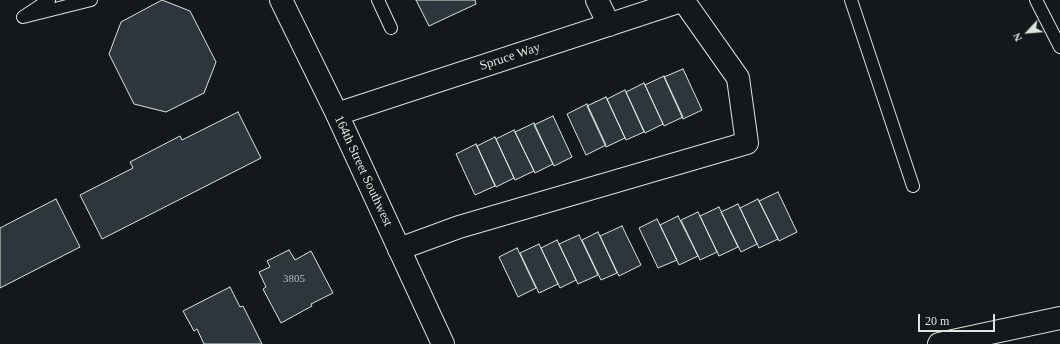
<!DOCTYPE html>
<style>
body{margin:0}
#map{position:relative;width:1060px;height:344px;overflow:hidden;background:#14181c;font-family:"Times New Roman",serif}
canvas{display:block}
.north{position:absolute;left:1008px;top:12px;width:40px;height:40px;-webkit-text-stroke:3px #14181c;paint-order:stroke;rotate:244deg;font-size:11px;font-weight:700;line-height:16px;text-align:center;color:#d8e6dc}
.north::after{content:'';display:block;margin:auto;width:14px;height:18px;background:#d8e6dc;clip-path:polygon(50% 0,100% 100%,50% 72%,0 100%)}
.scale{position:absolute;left:918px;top:314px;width:77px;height:18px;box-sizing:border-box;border:2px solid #d8e6dc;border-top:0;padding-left:5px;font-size:12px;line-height:14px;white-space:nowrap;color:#d8e6dc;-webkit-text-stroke:3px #14181c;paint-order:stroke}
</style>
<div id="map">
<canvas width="1060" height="344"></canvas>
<div class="north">N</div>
<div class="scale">20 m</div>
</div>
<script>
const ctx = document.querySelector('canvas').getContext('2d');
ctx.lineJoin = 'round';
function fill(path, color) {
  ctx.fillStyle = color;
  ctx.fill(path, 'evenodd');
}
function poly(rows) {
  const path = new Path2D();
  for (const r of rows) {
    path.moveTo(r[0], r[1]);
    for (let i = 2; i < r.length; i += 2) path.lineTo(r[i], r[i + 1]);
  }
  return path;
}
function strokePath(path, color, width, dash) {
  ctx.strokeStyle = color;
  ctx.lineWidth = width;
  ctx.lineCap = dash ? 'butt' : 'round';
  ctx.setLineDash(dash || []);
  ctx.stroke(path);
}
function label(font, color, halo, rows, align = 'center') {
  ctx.font = font + ' "Times New Roman",serif';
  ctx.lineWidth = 3;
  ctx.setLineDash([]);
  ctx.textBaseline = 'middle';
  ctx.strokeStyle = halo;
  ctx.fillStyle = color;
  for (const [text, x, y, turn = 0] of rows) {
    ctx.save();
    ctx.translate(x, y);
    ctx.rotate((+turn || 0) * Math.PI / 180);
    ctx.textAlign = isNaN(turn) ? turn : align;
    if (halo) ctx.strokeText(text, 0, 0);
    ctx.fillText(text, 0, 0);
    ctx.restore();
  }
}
const building = poly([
 [162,0,190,11,216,62,204,93,166,112,134,104,109,54,121,22,162,0],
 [416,0,475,0,476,4,429,26,416,0],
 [683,69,702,110,683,119,664,77,683,69],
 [664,76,683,117,664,126,645,85,664,76],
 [644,83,663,124,645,133,626,92,644,83],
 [625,90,644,132,626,140,607,99,625,90],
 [606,97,625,138,606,147,587,106,606,97],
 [587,104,606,145,586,155,567,114,587,104],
 [238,112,261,158,102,239,80,195,133,168,130,162,180,136,182,140,238,112],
 [553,116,572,157,554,166,534,125,553,116],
 [534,123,553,164,535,173,515,132,534,123],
 [514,130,534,171,515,180,496,139,514,130],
 [495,137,514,178,496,187,477,146,495,137],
 [476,144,495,186,475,195,456,154,476,144],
 [778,192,797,232,779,241,759,201,778,192],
 [56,199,80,247,0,288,0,228,56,199],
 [758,199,778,239,759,248,740,208,758,199],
 [738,204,757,244,741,252,721,212,738,204],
 [719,207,738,247,719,256,700,216,719,207],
 [698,212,717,252,700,260,681,220,698,212],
 [678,216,698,256,679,265,660,225,678,216],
 [657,219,677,260,658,268,639,228,657,219],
 [622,226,641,265,619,276,600,236,622,226],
 [598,232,617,273,601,280,582,240,598,232],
 [579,235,598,275,578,284,559,244,579,235],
 [557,240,576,280,560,288,541,248,557,240],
 [539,244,558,284,539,293,520,253,539,244],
 [517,248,536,288,518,297,499,257,517,248],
 [289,250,295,260,311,251,333,293,311,304,312,306,281,323,263,289,266,287,259,272,270,267,267,261,289,250],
 [230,287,240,307,243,306,262,344,204,344,197,329,194,331,183,311,230,287]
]);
const lane = poly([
 [49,0,23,17,91,0],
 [378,0,391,28],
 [851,0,913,186],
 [1036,0,1060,47]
]);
const street = poly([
 [597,0,609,25],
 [337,114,684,0],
 [399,249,459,227,747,143,738,78,683,0],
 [939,344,1060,318]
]);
const secondary = poly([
 [281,0,337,114,443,344]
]);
const numberNames = [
 ["3805",294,279]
];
const streetNames = [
 ["Spruce Way",510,57,-18],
 ["164th Street Southwest",363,171,65]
];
fill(building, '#2c363c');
strokePath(building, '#d8e6dc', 1);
strokePath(lane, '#d8e6dc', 14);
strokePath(street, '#d8e6dc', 24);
strokePath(secondary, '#d8e6dc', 24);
strokePath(lane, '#14181c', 12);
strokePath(street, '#14181c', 22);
strokePath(secondary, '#14181c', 22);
label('11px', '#adbab4', null, numberNames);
label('13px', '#d8e6dc', '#14181c', streetNames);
</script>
